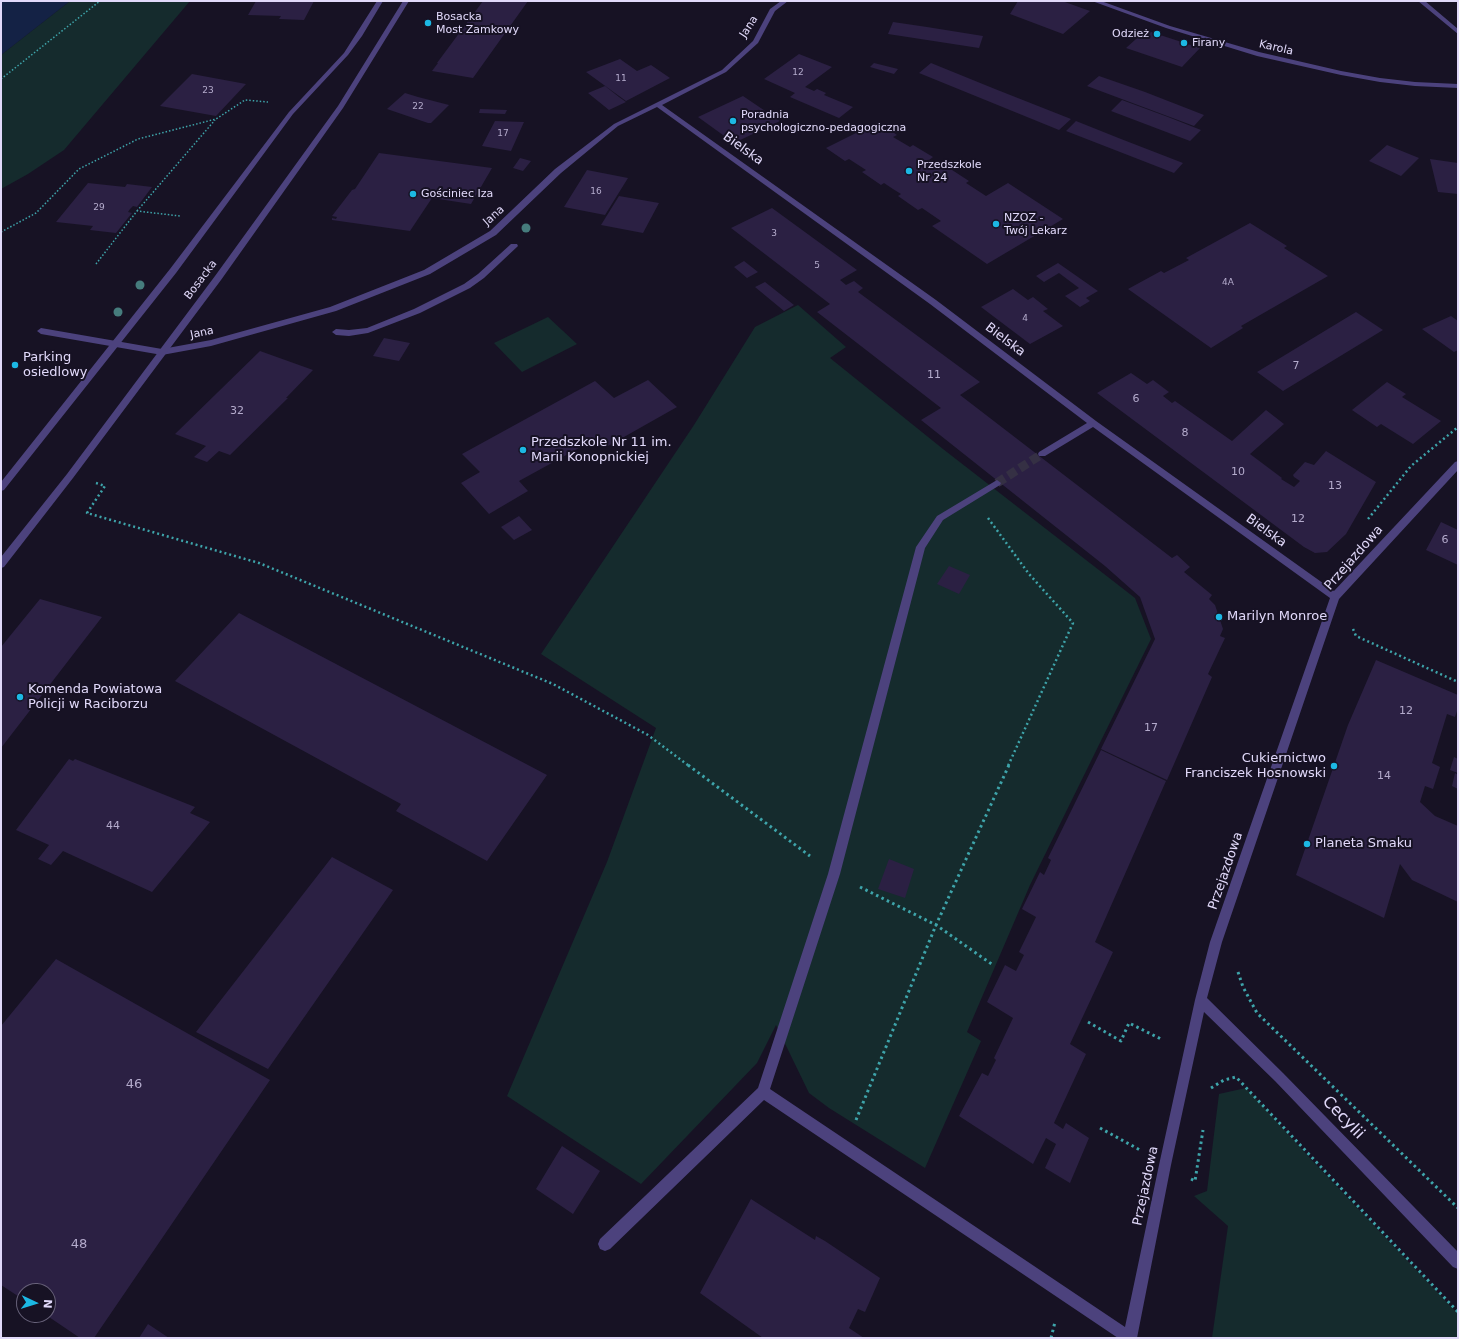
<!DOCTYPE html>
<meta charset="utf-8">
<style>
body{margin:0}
#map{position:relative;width:1459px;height:1339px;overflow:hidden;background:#171224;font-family:"DejaVu Sans",sans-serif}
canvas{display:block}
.frame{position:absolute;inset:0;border:2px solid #e1d9fa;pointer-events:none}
.north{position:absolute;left:16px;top:1283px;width:40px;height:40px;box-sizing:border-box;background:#171224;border:1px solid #68627a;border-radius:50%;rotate:94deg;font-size:11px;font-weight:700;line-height:16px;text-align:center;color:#e1d9fa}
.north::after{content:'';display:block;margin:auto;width:14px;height:18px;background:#1cb8e4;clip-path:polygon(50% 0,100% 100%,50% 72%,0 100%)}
</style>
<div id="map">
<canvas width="1459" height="1339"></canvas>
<div class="frame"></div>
<div class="north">N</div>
</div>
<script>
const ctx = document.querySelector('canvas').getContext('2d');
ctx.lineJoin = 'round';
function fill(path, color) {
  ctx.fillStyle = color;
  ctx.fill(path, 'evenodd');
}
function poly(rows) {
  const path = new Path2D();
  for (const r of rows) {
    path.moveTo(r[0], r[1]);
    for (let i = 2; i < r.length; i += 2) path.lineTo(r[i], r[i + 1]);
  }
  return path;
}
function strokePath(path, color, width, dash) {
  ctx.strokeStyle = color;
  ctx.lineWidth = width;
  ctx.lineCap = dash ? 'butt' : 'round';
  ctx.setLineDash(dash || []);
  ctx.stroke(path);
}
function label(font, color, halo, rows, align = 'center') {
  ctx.font = font + ' "DejaVu Sans",sans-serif';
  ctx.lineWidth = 4;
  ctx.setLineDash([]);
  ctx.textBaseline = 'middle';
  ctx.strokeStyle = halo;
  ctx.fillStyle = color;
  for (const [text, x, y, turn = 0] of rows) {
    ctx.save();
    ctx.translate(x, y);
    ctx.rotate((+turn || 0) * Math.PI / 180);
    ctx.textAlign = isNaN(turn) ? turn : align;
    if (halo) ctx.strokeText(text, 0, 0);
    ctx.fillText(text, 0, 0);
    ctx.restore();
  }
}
const green = poly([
 [70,1,190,1,64,150,28,174,1,189,1,55],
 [798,305,846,347,830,358,943,449,1135,598,1151,639,1030,885,967,1032,981,1041,925,1168,829,1108,809,1093,776,1025,757,1063,641,1184,507,1096,607,862,656,728,541,654,694,425,755,327],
 [548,317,577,344,522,372,494,343],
 [1246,1088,1309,1157,1458,1314,1458,1338,1212,1338,1228,1226,1194,1196,1207,1191,1219,1094]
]);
const water = poly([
 [1,1,70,1,1,55]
]);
const building = poly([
 [256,1,314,1,304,20,279,19,281,16,248,15],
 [483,1,528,1,473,78,432,71,438,63,437,63],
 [1018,1,1062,1,1090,11,1063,34,1010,14],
 [893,22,927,27,983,36,979,48,888,34],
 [1146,30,1157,34,1200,48,1182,67,1126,48],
 [799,54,832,67,805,87,814,91,817,89,826,93,824,95,853,107,839,118,790,97,795,93,764,79],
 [620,59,637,71,651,65,670,78,626,101,586,72],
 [874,63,898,69,894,74,870,67],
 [931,63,995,89,1071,119,1059,130,919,73],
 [192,74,246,84,216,116,160,106],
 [1099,76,1145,92,1204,115,1194,126,1087,86],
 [605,86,619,97,626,102,609,110,588,93],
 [405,93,418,97,449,105,431,123,428,123,387,109],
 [743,96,780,121,734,143,698,117],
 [1122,100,1168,117,1201,130,1190,141,1111,111],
 [480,109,507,110,505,114,479,113],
 [495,121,524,122,511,151,482,146],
 [1076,121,1121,139,1183,163,1174,173,1066,131],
 [878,122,897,135,893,137,910,147,913,145,933,157,929,160,946,170,949,168,969,181,966,183,986,196,1008,183,1063,219,987,264,932,226,941,221,922,208,918,210,898,196,901,194,893,189,884,183,881,185,862,172,866,170,849,159,845,161,826,148],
 [1387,145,1419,158,1401,176,1369,161],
 [379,153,492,168,471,204,432,198,410,231,332,220,332,218,336,219,337,217,332,216,352,190,355,189],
 [520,158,531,161,523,171,513,168],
 [1430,159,1458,163,1458,194,1438,192],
 [587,170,628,178,605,215,564,207],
 [88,183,125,187,127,184,152,187,137,207,133,206,130,209,128,212,132,213,116,233,90,230,93,226,56,222],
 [619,196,659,203,643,233,601,225],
 [772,208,857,270,840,280,846,285,854,281,859,285,863,288,858,292,980,382,960,395,1172,558,1177,555,1190,567,1184,572,1212,595,1209,599,1215,605,1223,629,1220,636,1225,638,1208,674,1212,677,1167,780,1101,749,1155,639,1140,597,1105,566,921,420,941,408,817,312,830,304,731,228],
 [1250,223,1287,246,1284,248,1328,276,1241,326,1243,328,1211,348,1128,289,1161,271,1164,273,1189,260,1186,258],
 [744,261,758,272,747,278,734,267],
 [1058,263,1098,291,1086,298,1090,301,1080,307,1065,296,1079,288,1059,273,1044,282,1036,276],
 [765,282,794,305,784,311,755,287],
 [1013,289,1028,300,1033,297,1048,309,1043,311,1063,326,1030,344,981,307],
 [1356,312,1383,330,1283,391,1257,372],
 [1451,316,1458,321,1458,350,1454,352,1422,329],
 [384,338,410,343,399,361,373,356],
 [260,351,313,370,286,398,288,398,230,455,219,451,207,462,194,457,206,446,175,434],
 [1131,373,1147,384,1153,380,1169,392,1163,396,1172,403,1175,401,1232,441,1266,410,1284,424,1250,454,1282,478,1281,479,1294,487,1300,481,1294,477,1293,475,1305,462,1314,465,1326,451,1376,482,1346,534,1327,552,1315,553,1304,547,1097,393],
 [648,380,677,407,608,446,599,437,519,481,528,491,489,514,461,483,480,472,462,454,595,381,614,398],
 [1387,382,1406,394,1402,397,1441,421,1413,444,1381,424,1377,427,1352,410],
 [519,516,532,530,514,540,501,527],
 [1441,522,1458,530,1458,565,1426,550],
 [949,566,970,575,959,594,937,584],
 [40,599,102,617,1,748,1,647],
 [239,613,547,775,487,861,396,811,401,804,175,681],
 [1376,660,1458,695,1458,708,1455,717,1447,714,1432,763,1440,767,1433,789,1425,786,1420,802,1435,816,1458,826,1458,902,1412,880,1400,864,1384,918,1296,875,1348,725],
 [1101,750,1166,781,1095,942,1113,952,1070,1044,1086,1054,1054,1123,1063,1129,1066,1123,1089,1138,1070,1183,1045,1168,1056,1144,1046,1138,1033,1164,959,1116,982,1073,988,1076,996,1060,994,1058,1013,1018,987,1002,1005,965,1016,971,1024,955,1019,952,1036,917,1022,909,1040,872,1044,875,1051,860,1048,858],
 [1454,757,1458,759,1458,773,1450,770],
 [69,759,73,761,75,759,195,807,190,813,210,822,152,892,63,851,51,865,38,859,49,845,16,830],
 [1455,773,1458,775,1458,789,1452,786],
 [332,857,393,890,268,1069,196,1032],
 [889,859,914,869,905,898,878,889],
 [56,959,270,1080,94,1338,80,1338,46,1315,48,1315,48,1291,24,1291,24,1300,1,1285,1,1026],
 [562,1146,600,1171,573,1214,536,1189],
 [751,1199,815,1240,816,1236,825,1241,880,1278,865,1312,858,1309,849,1328,864,1338,763,1338,700,1293],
 [148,1324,169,1338,139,1338]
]);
const minorTunnel = poly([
 [997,483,1042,454]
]);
const pathFar2 = poly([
 [1,79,100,1],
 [137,211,215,120],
 [1,232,36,213,79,169,138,139,216,119,245,100,268,102],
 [96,264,137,211,180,216]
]);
const pathFar1 = poly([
 [96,483,105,486,87,513,259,563,553,684,648,735,689,766],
 [988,518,1029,574,1073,623,1008,766],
 [1368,519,1411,466,1458,427],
 [1353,629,1356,636,1458,682]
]);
const path = poly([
 [688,765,810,856],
 [860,887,936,925,993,965],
 [1238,972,1243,987,1257,1013,1458,1208],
 [1088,1022,1121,1041,1129,1023,1163,1040],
 [1211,1088,1224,1080,1236,1077,1458,1312],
 [856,1120,936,925,1009,765],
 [1100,1128,1140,1150],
 [1191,1179,1195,1181,1203,1130],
 [1051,1338,1055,1322]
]);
const service = poly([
 [511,244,517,244,518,246,484,278,470,288,420,313,368,333,349,336,336,335,332,332,336,329,349,330,367,328,414,309,464,284,478,274,511,244]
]);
const minor = poly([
 [781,1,788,1,775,11,758,43,726,72,662,105,936,300,1096,421,1334,591,1455,462,1458,461,1458,470,1339,599,1222,942,1207,998,1283,1073,1458,1252,1458,1269,1453,1267,1275,1081,1204,1012,1171,1165,1137,1338,1118,1338,764,1100,610,1249,605,1251,600,1249,598,1244,600,1239,758,1088,828,874,916,547,937,516,997,480,1001,483,1000,485,943,520,925,548,840,874,770,1089,1125,1327,1159,1165,1195,1000,1210,942,1330,598,1093,427,1045,456,1039,456,1038,454,1039,452,1087,423,930,304,657,107,618,126,561,173,496,235,430,274,336,311,211,346,162,355,41,334,37,331,41,328,162,349,211,340,330,307,424,270,490,231,555,169,614,124,722,70,753,41,770,9,781,1],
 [1092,1,1101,1,1170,26,1259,52,1341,71,1380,78,1415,82,1458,84,1458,88,1415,86,1380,82,1341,75,1257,56,1166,28,1092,1],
 [1418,1,1425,1,1458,29,1458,34,1418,1]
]);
const tertiary = poly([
 [377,1,383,1,362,36,348,55,293,114,176,273,4,490,1,491,1,482,170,269,289,112,344,53,377,1],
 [403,1,409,1,343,108,221,280,73,478,4,567,1,568,1,557,67,474,215,276,338,106,403,1]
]);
const trees = [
 [526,228],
 [140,285],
 [118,312]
];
const markers = [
 [428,23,4,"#1cb8e4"],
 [1157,34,4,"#1cb8e4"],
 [1184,43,4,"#1cb8e4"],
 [733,121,4,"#1cb8e4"],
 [909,171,4,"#1cb8e4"],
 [413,194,4,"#1cb8e4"],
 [996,224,4,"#1cb8e4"],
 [15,365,4,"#1cb8e4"],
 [523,450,4,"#1cb8e4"],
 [1219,617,4,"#1cb8e4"],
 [20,697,4,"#1cb8e4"],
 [1334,766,4,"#1cb8e4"],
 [1307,844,4,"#1cb8e4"]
];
const farNumbernames = [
 ["12",798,73],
 ["11",621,79],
 ["23",208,91],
 ["22",418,107],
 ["17",503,134],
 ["16",596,192],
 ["29",99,208],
 ["3",774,234],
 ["5",817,266],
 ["4A",1228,283],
 ["4",1025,319]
];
const farPoinames = [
 ["Bosacka",436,17],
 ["Most Zamkowy",436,30],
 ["Odzież",1149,34,"right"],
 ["Firany",1192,43],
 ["Poradnia",741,115],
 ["psychologiczno-pedagogiczna",741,128],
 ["Przedszkole",917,165],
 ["Nr 24",917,178],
 ["Gościniec Iza",421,194],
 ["NZOZ -",1004,218],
 ["Twój Lekarz",1004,231]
];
const farStreetnames = [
 ["Jana",749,27,-57],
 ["Karola",1276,48,13],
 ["Jana",494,216,-42],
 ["Bosacka",201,280,-53],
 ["Jana",202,333,-12]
];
const numberNames = [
 ["7",1296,366],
 ["11",934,375],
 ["6",1136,399],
 ["32",237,411],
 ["8",1185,433],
 ["10",1238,472],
 ["13",1335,486],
 ["12",1298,519],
 ["6",1445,540],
 ["12",1406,711],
 ["17",1151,728],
 ["14",1384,776],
 ["44",113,826]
];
const streetNames = [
 ["Bielska",743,149,36],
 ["Bielska",1005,340,37],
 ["Bielska",1266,531,36],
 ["Przejazdowa",1354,558,-49],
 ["Przejazdowa",1226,871,-71],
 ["Przejazdowa",1146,1186,-78]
];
const poiNames = [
 ["Parking",23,358],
 ["osiedlowy",23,373],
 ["Przedszkole Nr 11 im.",531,443],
 ["Marii Konopnickiej",531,458],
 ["Marilyn Monroe",1227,617],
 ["Komenda Powiatowa",28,690],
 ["Policji w Raciborzu",28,705],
 ["Cukiernictwo",1326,759,"right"],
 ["Franciszek Hosnowski",1326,774,"right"],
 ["Planeta Smaku",1315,844]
];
const nearNumbernames = [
 ["46",134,1085],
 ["48",79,1245]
];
const nearStreetnames = [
 ["Cecylii",1343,1118,46]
];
fill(green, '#152b2d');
fill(water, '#142245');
fill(building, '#2b2043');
strokePath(minorTunnel, '#353044', 9, [9, 4.5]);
strokePath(pathFar2, '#3ea4aa', 1.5, [1.5, 2]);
strokePath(pathFar1, '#3ea4aa', 2.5, [2, 3]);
strokePath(path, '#3ea4aa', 3, [2.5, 3.5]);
fill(service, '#4c427d');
fill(minor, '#4c427d');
fill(tertiary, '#4c427d');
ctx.fillStyle = '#467c7d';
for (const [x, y] of trees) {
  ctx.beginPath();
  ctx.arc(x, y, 4.5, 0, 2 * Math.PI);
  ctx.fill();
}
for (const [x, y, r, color] of markers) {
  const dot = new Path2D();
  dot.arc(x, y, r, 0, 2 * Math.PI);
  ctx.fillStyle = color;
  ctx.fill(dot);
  strokePath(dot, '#171224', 1.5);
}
label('9px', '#b4abcc', null, farNumbernames);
label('11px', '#e1d9fa', '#171224', farPoinames, 'left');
label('11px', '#e1d9fa', '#171224', farStreetnames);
label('11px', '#b4abcc', null, numberNames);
label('13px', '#e1d9fa', '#171224', streetNames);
label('13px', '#e1d9fa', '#171224', poiNames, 'left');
label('13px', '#b4abcc', null, nearNumbernames);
label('16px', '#e1d9fa', '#171224', nearStreetnames);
</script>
